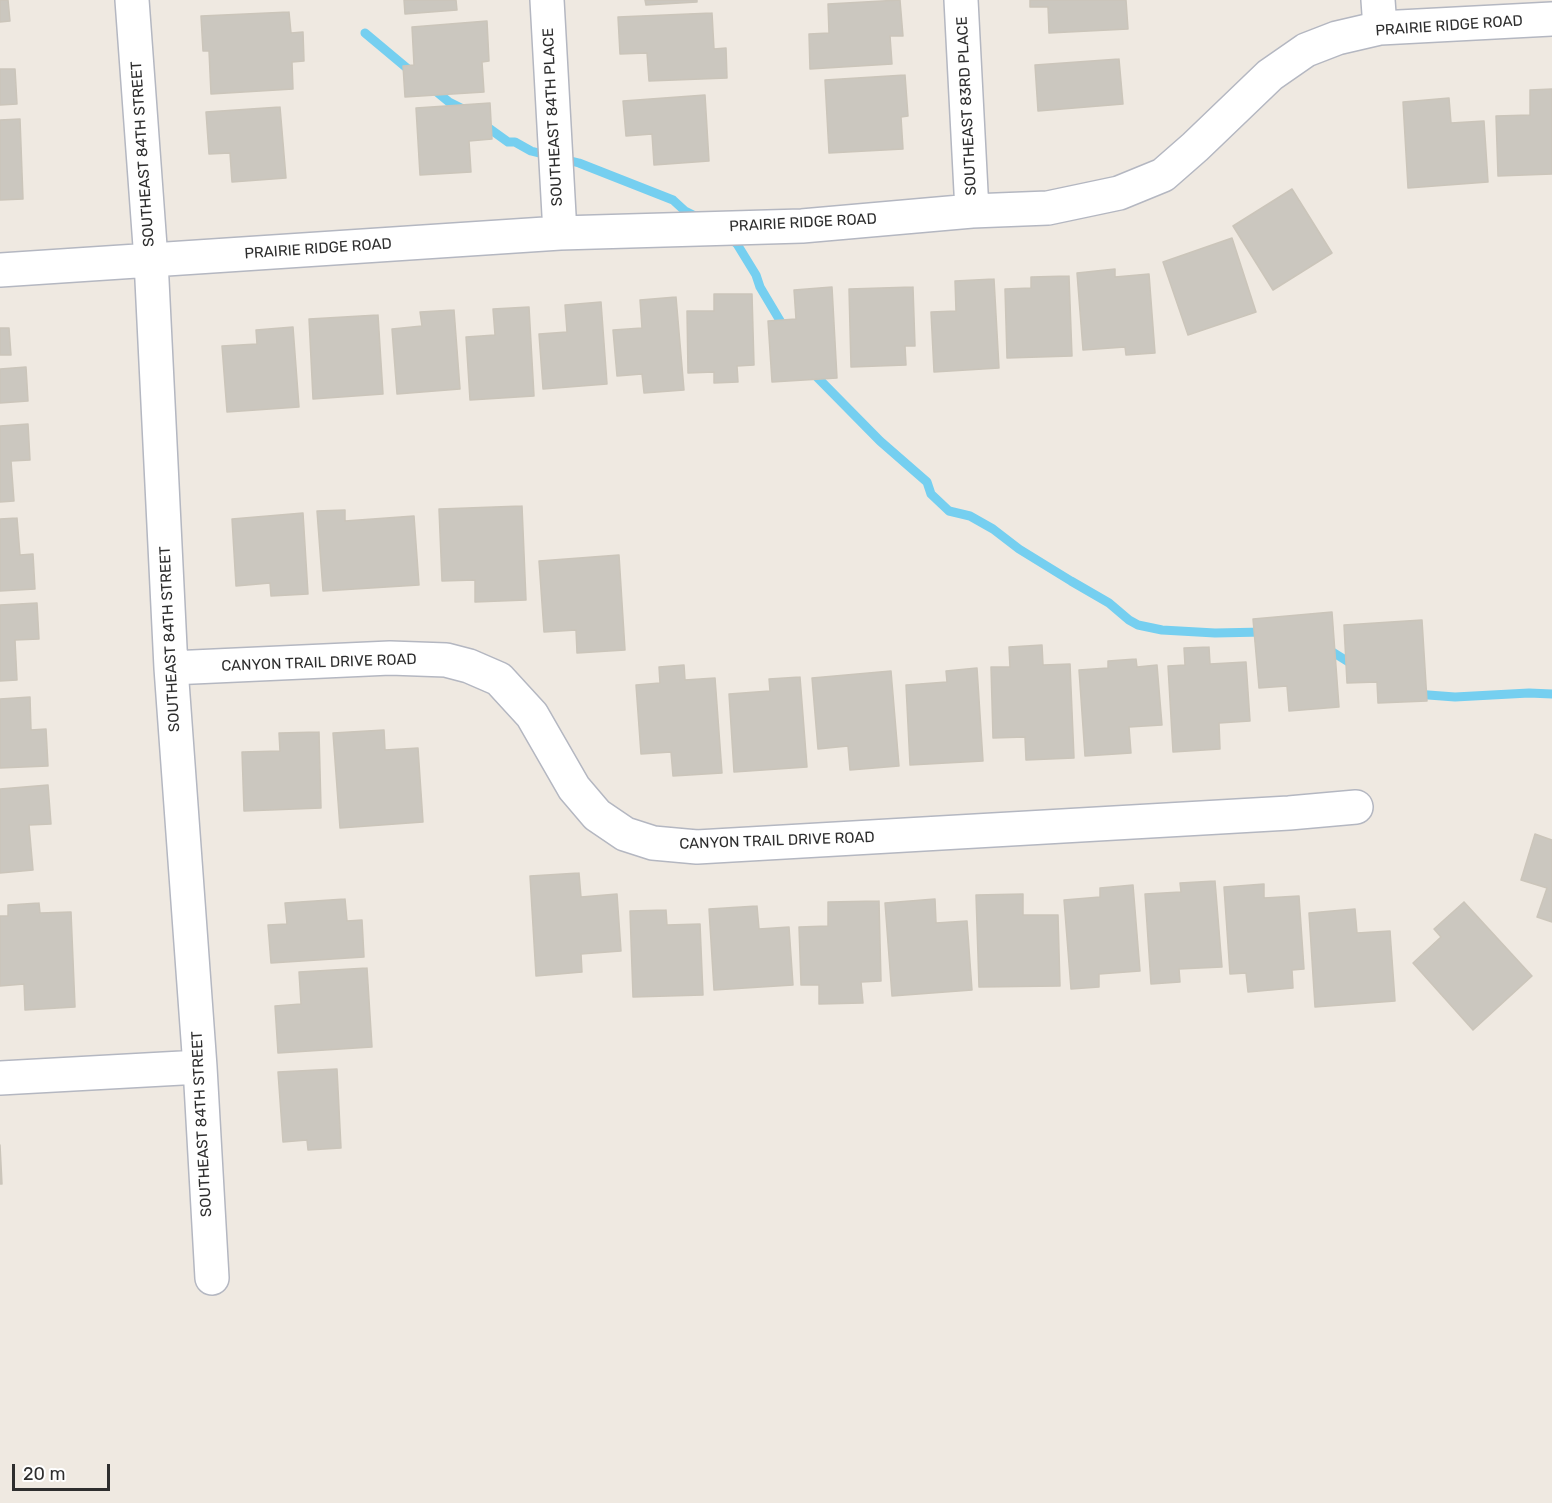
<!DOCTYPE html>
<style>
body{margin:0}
#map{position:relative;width:1552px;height:1503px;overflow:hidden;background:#efe9e1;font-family:Rubik,sans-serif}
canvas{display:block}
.scale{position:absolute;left:12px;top:1464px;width:98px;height:27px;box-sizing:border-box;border:3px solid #2e2e2e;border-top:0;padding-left:8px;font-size:18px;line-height:21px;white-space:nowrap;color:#2e2e2e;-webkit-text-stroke:4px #fff;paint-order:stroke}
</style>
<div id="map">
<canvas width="1552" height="1503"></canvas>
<div class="scale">20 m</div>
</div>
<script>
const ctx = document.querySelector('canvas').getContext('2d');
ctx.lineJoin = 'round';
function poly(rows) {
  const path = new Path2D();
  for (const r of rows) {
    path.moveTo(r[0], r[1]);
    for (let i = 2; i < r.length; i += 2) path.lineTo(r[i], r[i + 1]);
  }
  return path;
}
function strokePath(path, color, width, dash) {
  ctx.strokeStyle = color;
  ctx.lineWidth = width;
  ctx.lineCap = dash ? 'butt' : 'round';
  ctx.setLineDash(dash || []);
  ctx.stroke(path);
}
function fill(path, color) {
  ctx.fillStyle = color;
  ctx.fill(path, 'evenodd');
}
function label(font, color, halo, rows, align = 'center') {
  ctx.font = font + ' Rubik,sans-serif';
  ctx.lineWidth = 4.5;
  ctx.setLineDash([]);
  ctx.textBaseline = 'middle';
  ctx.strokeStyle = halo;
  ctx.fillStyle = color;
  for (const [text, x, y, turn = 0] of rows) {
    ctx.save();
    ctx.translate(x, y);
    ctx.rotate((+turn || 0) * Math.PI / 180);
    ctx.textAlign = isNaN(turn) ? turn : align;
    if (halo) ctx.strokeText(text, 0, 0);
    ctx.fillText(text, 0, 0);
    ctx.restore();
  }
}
const stream = poly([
 [365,33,414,74],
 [432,88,449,102,465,110],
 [483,124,508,142,515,142,531,151,579,163,673,200,685,211,699,218],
 [728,237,737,244,756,275,760,287,785,329],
 [811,371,880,441,927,482,931,494,949,511,970,516,993,529,1019,549,1071,581,1109,603,1129,620,1138,625,1162,630,1215,633,1264,632],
 [1326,648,1355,666],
 [1415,694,1455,697,1529,693,1552,694]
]);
const building = poly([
 [0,0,8,0,10,21,0,22,0,0],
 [404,0,456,0,457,10,405,14,404,0],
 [645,0,697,0,697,2,646,5,645,0],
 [900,0,903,36,890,36,892,64,810,69,809,34,829,33,828,4,900,0],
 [1030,0,1126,0,1128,29,1049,33,1048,7,1030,7,1030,0],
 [289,12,291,33,303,32,304,61,292,62,293,89,211,94,209,51,203,51,201,16,289,12],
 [712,13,714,49,726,48,727,78,649,81,647,53,620,54,618,17,712,13],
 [487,21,489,61,482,62,484,92,405,97,403,66,414,65,412,27,487,21],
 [1119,59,1123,104,1038,111,1035,65,1119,59],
 [0,69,15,69,17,104,0,105,0,69],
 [905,75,908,116,901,117,903,149,829,153,825,80,905,75],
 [1552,89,1552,174,1498,176,1496,116,1530,115,1530,90,1552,89],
 [705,95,709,161,654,165,652,134,626,136,623,101,705,95],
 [1449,98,1451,123,1484,121,1488,182,1408,188,1403,102,1449,98],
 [490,103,492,139,469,141,471,172,420,175,416,108,490,103],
 [280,107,286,178,232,182,230,153,209,154,206,112,280,107],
 [20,119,23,199,0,200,0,120,20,119],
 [1292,189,1332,253,1273,290,1233,226,1292,189],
 [1232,238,1256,312,1188,335,1163,262,1232,238],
 [1115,269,1115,277,1149,274,1155,353,1126,355,1125,347,1083,350,1077,273,1115,269],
 [1069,276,1072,356,1007,358,1005,289,1031,288,1031,277,1069,276],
 [994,279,999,368,934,372,931,312,956,311,955,281,994,279],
 [832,287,837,378,772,382,768,321,796,319,794,290,832,287],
 [913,287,915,346,905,346,906,365,851,367,849,289,913,287],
 [714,294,752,294,754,365,737,366,738,382,714,383,714,372,688,373,687,311,714,311,714,294],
 [676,297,684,390,644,393,642,374,617,376,613,330,642,328,640,300,676,297],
 [601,302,607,384,543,389,539,334,567,332,565,305,601,302],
 [529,307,534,396,470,400,466,337,495,335,493,309,529,307],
 [454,310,460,389,397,394,392,329,422,326,420,312,454,310],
 [378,315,383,394,313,399,309,319,378,315],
 [293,327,299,407,227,412,222,346,257,344,256,330,293,327],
 [0,328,9,328,11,355,0,355,0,328],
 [26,367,28,401,0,403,0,369,26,367],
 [28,424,30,460,11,461,14,501,0,502,0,426,28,424],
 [522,506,526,600,475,602,475,580,442,581,439,509,522,506],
 [345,510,345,521,414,516,419,585,323,591,317,511,345,510],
 [303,513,308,594,271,596,270,583,236,586,232,519,303,513],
 [17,518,20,555,33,554,35,589,0,591,0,519,17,518],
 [619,555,625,650,577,653,576,630,544,632,539,561,619,555],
 [37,603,39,639,15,640,17,680,0,681,0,605,37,603],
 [1332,612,1339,707,1289,711,1287,686,1259,688,1253,619,1332,612],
 [1422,620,1427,701,1378,703,1377,682,1347,683,1344,625,1422,620],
 [1042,645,1043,665,1070,664,1074,758,1026,760,1025,737,993,738,991,667,1010,667,1009,647,1042,645],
 [1209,647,1210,664,1246,662,1250,721,1219,723,1220,749,1173,752,1168,666,1185,665,1184,648,1209,647],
 [1136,659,1137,667,1157,665,1162,725,1129,727,1131,753,1085,756,1079,670,1108,668,1108,661,1136,659],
 [684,665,685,680,715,678,722,773,673,776,671,752,641,754,636,685,660,683,659,667,684,665],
 [977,668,983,761,910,765,906,685,947,682,946,671,977,668],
 [891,671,899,766,850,770,848,746,818,749,812,678,891,671],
 [800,677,807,767,734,772,729,694,770,691,769,679,800,677],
 [30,697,31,730,46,729,48,766,0,768,0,699,30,697],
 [384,730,385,750,418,748,423,822,340,828,333,733,384,730],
 [319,732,321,808,244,811,242,752,280,751,279,733,319,732],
 [48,785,51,824,29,825,33,870,0,873,0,789,48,785],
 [1535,834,1552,840,1552,922,1537,917,1547,888,1521,880,1535,834],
 [579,873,581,897,617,894,621,951,581,954,582,972,536,976,530,876,579,873],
 [1215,881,1222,967,1179,969,1180,982,1151,984,1145,894,1181,892,1180,883,1215,881],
 [1264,884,1264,898,1299,896,1304,969,1292,970,1293,988,1248,992,1246,973,1230,974,1224,887,1264,884],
 [1133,885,1140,971,1099,974,1099,987,1071,989,1064,900,1100,897,1100,888,1133,885],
 [1023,894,1023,915,1058,915,1060,986,979,987,976,895,1023,894],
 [345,899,347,921,362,920,364,957,271,963,268,925,287,924,285,903,345,899],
 [935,899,936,923,967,921,972,990,892,996,885,903,935,899],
 [879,901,881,981,861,982,863,1003,819,1004,819,985,801,985,799,927,828,926,828,902,879,901],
 [1464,902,1532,976,1473,1030,1413,963,1441,937,1434,929,1464,902],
 [39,903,40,913,71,912,75,1007,25,1010,24,984,0,986,0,916,8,916,8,905,39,903],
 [757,906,759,929,789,927,793,985,714,990,709,909,757,906],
 [1355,909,1357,933,1390,931,1395,1001,1315,1007,1309,913,1355,909],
 [666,910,667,925,700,924,703,995,633,997,630,911,666,910],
 [367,968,372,1047,278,1053,275,1006,301,1004,299,972,367,968],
 [337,1069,341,1148,308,1150,307,1140,283,1142,278,1072,337,1069],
 [0,1145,2,1184,0,1184,0,1145]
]);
const street = poly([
 [132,0,151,260,171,668,200,1067,212,1278],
 [547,0,560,233],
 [961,0,972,211],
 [1378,0,1380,28],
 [0,270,560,233,802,226,972,211,1048,208,1119,193,1163,175,1195,147,1270,75,1306,50,1337,38,1380,28,1552,19],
 [171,668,390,658,446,660,469,666,499,679,532,715,574,788,597,815,625,834,653,843,697,847,1289,813,1356,807],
 [0,1078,200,1067]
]);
const streetNames = [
 ["PRAIRIE RIDGE ROAD",1449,26,-4],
 ["SOUTHEAST 83RD PLACE",967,106,-93],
 ["SOUTHEAST 84TH PLACE",553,117,-93],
 ["SOUTHEAST 84TH STREET",143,154,-94],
 ["PRAIRIE RIDGE ROAD",803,223,-3],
 ["PRAIRIE RIDGE ROAD",318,249,-4],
 ["SOUTHEAST 84TH STREET",170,639,-93],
 ["CANYON TRAIL DRIVE ROAD",319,663,-2],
 ["CANYON TRAIL DRIVE ROAD",777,841,-2],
 ["SOUTHEAST 84TH STREET",202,1124,-93]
];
strokePath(stream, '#75cff0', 9);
fill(building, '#cbc7bf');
strokePath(building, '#cbc5ba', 1.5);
strokePath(street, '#b4b7c1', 36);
strokePath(street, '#fff', 33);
label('15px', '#2e2e2e', '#fff', streetNames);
</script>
